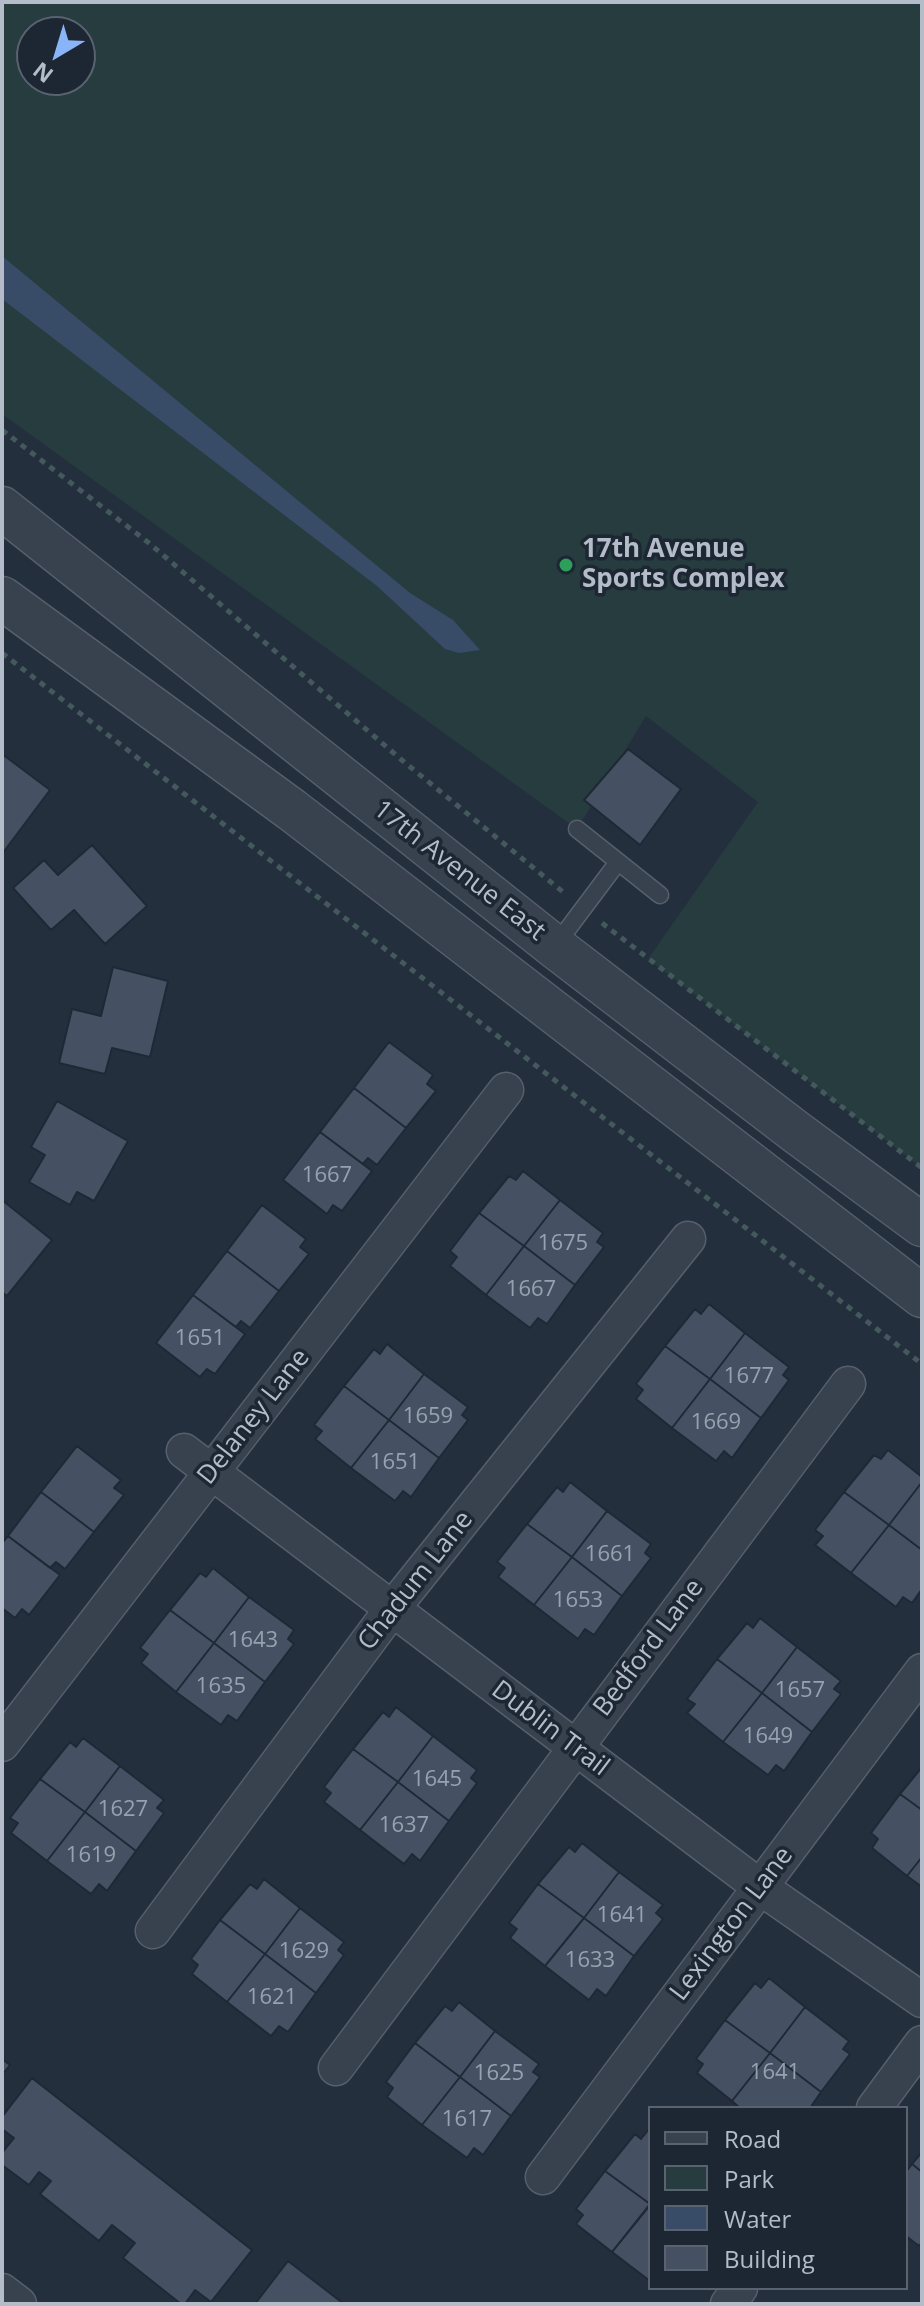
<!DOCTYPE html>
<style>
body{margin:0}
#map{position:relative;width:924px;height:2306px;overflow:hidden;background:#242f3e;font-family:"Open Sans",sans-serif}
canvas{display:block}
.frame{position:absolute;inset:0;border:4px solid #b4bcc9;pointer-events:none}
.legend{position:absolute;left:648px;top:2106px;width:260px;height:184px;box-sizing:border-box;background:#1d2633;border:2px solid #59626f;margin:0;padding:10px 14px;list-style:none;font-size:24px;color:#b4bcc9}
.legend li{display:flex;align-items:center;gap:16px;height:40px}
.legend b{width:40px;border:2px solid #59626f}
.north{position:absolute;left:16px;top:16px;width:80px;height:80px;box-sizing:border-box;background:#1d2633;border:2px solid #59626f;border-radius:50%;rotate:218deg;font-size:22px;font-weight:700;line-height:32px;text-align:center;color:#b4bcc9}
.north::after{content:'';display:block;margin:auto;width:28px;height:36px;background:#8ab4f8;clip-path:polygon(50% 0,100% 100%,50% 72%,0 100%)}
</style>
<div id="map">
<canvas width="924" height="2306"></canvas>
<div class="frame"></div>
<ul class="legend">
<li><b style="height:10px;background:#38414e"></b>Road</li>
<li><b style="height:22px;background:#263c3f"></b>Park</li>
<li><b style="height:22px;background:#394c67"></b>Water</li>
<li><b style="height:22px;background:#455162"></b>Building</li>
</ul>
<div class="north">N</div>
</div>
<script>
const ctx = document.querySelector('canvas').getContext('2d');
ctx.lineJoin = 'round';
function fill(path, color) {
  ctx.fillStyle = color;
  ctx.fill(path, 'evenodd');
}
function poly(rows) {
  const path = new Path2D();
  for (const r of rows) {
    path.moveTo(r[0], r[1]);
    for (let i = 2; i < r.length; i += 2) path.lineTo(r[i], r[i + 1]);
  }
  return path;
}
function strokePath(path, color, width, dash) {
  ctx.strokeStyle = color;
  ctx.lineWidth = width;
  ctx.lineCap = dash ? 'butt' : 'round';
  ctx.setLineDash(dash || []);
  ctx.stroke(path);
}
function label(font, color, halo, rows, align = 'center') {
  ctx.font = font + ' "Open Sans",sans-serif';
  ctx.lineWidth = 7;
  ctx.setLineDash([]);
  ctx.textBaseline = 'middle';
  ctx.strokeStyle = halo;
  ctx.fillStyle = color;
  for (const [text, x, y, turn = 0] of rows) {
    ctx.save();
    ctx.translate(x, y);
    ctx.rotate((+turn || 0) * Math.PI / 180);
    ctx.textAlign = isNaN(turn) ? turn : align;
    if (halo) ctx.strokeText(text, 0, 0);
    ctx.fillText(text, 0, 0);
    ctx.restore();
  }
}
const green = poly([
 [2,2,922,2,922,1168,648,959,758,802,646,716,577,829,2,414],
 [32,32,80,32,80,80,32,80]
]);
const water = poly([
 [2,256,410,593,453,620,480,650,459,653,445,649,377,586,2,299]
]);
const building = poly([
 [628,749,681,789,640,845,584,800,628,749],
 [2,754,50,790,2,854,2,754],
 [92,845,147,906,105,944,74,910,51,930,13,888,44,860,58,875,92,845],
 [113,967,168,981,150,1057,112,1048,105,1074,59,1063,72,1009,101,1016,113,967],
 [389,1042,433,1075,427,1084,436,1091,406,1128,354,1088,389,1042],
 [354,1088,406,1128,377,1165,368,1158,363,1164,320,1132,354,1088],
 [57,1101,128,1141,94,1201,77,1192,70,1205,29,1182,45,1155,31,1147,57,1101],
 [320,1132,372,1171,342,1211,333,1205,327,1214,283,1180,320,1132],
 [523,1171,560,1200,524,1246,479,1213,509,1176,516,1180,523,1171],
 [2,1200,52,1240,7,1296,2,1292,2,1200],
 [560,1200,603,1233,597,1242,604,1247,575,1285,524,1246,560,1200],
 [262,1205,306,1239,300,1247,309,1254,279,1291,227,1251,262,1205],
 [479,1213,524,1246,486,1295,450,1266,457,1257,450,1251,479,1213],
 [524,1246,575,1285,547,1324,538,1318,530,1328,486,1295,524,1246],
 [227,1251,279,1291,250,1328,241,1321,236,1327,193,1295,227,1251],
 [193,1295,245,1334,215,1374,207,1369,200,1377,156,1343,193,1295],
 [709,1304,745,1333,710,1379,665,1346,695,1309,701,1314,709,1304],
 [745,1333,789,1367,783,1375,789,1380,761,1418,710,1379,745,1333],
 [387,1344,424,1374,389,1420,344,1386,374,1349,380,1354,387,1344],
 [665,1346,710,1379,672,1428,636,1399,643,1390,636,1384,665,1346],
 [424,1374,468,1407,462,1415,468,1420,439,1458,389,1420,424,1374],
 [710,1379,761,1418,732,1458,724,1451,716,1461,672,1428,710,1379],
 [344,1386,389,1420,351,1468,315,1439,322,1431,314,1425,344,1386],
 [389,1420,439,1458,411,1497,403,1491,395,1501,351,1468,389,1420],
 [77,1446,121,1480,114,1488,124,1495,94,1532,41,1492,77,1446],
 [888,1450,922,1477,922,1482,889,1525,844,1492,874,1455,881,1459,888,1450],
 [570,1482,607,1511,572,1557,527,1524,557,1487,563,1492,570,1482],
 [922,1482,922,1550,889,1525,922,1482],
 [41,1492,94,1532,65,1569,56,1562,50,1568,8,1536,41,1492],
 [844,1492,889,1525,851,1573,815,1545,823,1536,815,1530,844,1492],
 [607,1511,651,1544,645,1553,651,1558,622,1596,572,1557,607,1511],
 [527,1524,572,1557,534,1605,498,1577,505,1568,497,1562,527,1524],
 [889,1525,922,1550,922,1589,912,1603,903,1597,896,1607,851,1573,889,1525],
 [8,1536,60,1575,29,1615,22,1609,15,1618,2,1608,2,1543,8,1536],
 [572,1557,622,1596,594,1635,585,1629,578,1639,534,1605,572,1557],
 [213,1568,249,1597,214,1643,170,1610,200,1573,206,1577,213,1568],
 [249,1597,294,1630,288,1639,294,1644,265,1682,214,1643,249,1597],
 [170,1610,214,1643,176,1692,141,1663,148,1654,140,1648,170,1610],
 [760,1618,797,1647,762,1693,717,1659,747,1623,753,1628,760,1618],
 [214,1643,265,1682,237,1721,228,1715,221,1725,176,1692,214,1643],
 [797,1647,841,1681,834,1689,841,1694,812,1732,762,1693,797,1647],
 [717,1659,762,1693,723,1742,687,1713,695,1704,687,1699,717,1659],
 [762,1693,812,1732,784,1771,776,1765,768,1775,723,1742,762,1693],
 [396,1707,433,1736,398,1782,353,1749,383,1712,389,1717,396,1707],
 [433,1736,477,1770,471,1778,477,1783,449,1821,398,1782,433,1736],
 [83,1738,120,1766,85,1812,40,1779,70,1742,76,1747,83,1738],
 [353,1749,398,1782,360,1830,324,1802,331,1793,324,1787,353,1749],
 [120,1766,164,1800,157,1808,164,1813,136,1851,85,1812,120,1766],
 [922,1767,922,1810,900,1794,922,1767],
 [40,1779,85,1812,47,1861,11,1833,18,1823,10,1818,40,1779],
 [398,1782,449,1821,420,1861,412,1854,404,1864,360,1830,398,1782],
 [900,1794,922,1810,922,1857,907,1876,872,1848,878,1839,871,1833,900,1794],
 [85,1812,136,1851,107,1891,99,1884,91,1894,47,1861,85,1812],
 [582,1843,619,1872,584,1918,538,1884,569,1847,575,1852,582,1843],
 [922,1857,922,1887,907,1876,922,1857],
 [619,1872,663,1905,656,1913,663,1919,634,1956,584,1918,619,1872],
 [264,1879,300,1908,265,1954,220,1920,250,1884,257,1889,264,1879],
 [538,1884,584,1918,545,1966,510,1938,517,1929,509,1923,538,1884],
 [300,1908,344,1942,338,1950,344,1955,316,1993,265,1954,300,1908],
 [584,1918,634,1956,606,1996,597,1989,589,2000,545,1966,584,1918],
 [220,1920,265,1954,227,2002,192,1974,198,1965,191,1959,220,1920],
 [265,1954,316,1993,288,2032,279,2026,271,2036,227,2002,265,1954],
 [769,1978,805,2007,770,2053,725,2020,755,1983,761,1988,769,1978],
 [459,2002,495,2031,460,2077,415,2043,445,2006,452,2011,459,2002],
 [805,2007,849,2041,843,2049,850,2054,821,2092,770,2053,805,2007],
 [725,2020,770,2053,732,2101,697,2073,703,2064,696,2059,725,2020],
 [495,2031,539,2064,533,2072,540,2077,511,2116,460,2077,495,2031],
 [415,2043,460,2077,422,2125,387,2097,393,2088,386,2082,415,2043],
 [770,2053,821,2092,810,2108,740,2108,732,2101,770,2053],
 [2,2059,10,2065,2,2075,2,2059],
 [460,2077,511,2116,483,2155,474,2148,467,2158,422,2125,460,2077],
 [32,2078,252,2250,211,2302,195,2290,185,2304,181,2304,123,2258,135,2243,112,2225,99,2241,40,2194,51,2181,39,2172,29,2185,2,2165,2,2153,14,2138,2,2129,2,2117,32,2078],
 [649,2129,650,2131,650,2204,605,2171,635,2134,641,2139,649,2129],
 [922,2152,922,2172,912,2164,922,2152],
 [912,2164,922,2172,922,2242,919,2246,906,2236,906,2172,912,2164],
 [605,2171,650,2204,612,2252,576,2224,583,2215,576,2209,605,2171],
 [650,2205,650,2281,612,2252,650,2205],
 [288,2261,344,2304,255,2304,288,2261]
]);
const path = poly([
 [2,430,149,543,403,761,563,892],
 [2,653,922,1364],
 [602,923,922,1168]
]);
const service = poly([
 [577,829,660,895],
 [555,946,618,862]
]);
const minor = poly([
 [184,1451,760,1887,922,2000],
 [2,1744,506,1090],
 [153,1931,392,1609,688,1239],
 [336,2068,848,1384],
 [874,2108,922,2043],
 [543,2177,922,1671],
 [2,2291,19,2304],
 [728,2304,740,2288]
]);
const tertiary = poly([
 [2,508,555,947,796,1132,922,1225],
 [2,598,292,810,922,1296]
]);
const markers = [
 [566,565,8,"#2e9e5b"]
];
const numberNames = [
 ["1667",327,1176],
 ["1675",563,1244],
 ["1667",531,1290],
 ["1651",200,1339],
 ["1677",749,1377],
 ["1659",428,1417],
 ["1669",716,1423],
 ["1651",395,1463],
 ["1661",610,1555],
 ["1653",578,1601],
 ["1643",253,1641],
 ["1635",221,1687],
 ["1657",800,1691],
 ["1649",768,1737],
 ["1645",437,1780],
 ["1627",123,1810],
 ["1637",404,1826],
 ["1619",91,1856],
 ["1641",622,1916],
 ["1629",304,1952],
 ["1633",590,1961],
 ["1621",272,1998],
 ["1641",775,2073],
 ["1625",499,2074],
 ["1617",467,2120]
];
const poiNames = [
 ["17th Avenue",582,550],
 ["Sports Complex",582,580]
];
const streetNames = [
 ["17th Avenue East",459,871,38],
 ["Delaney Lane",254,1417,-52],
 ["Chadum Lane",416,1581,-52],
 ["Bedford Lane",649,1648,-53],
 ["Dublin Trail",550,1729,37],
 ["Lexington Lane",732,1924,-53]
];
fill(green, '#263c3f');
fill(water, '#394c67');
fill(building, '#455162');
strokePath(building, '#1f2835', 2);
strokePath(service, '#565f6c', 19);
strokePath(minor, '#565f6c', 37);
strokePath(tertiary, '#565f6c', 45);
strokePath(path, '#44595c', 5, [6, 6]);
strokePath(service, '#38414e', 16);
strokePath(minor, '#38414e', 34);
strokePath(tertiary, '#38414e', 42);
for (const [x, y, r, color] of markers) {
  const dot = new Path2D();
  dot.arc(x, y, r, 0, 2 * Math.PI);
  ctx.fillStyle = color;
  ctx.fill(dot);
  strokePath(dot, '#1d2633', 3);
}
label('22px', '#98a1af', null, numberNames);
label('bold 26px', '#b4bcc9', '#1d2633', poiNames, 'left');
label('26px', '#b4bcc9', '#1d2633', streetNames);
</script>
